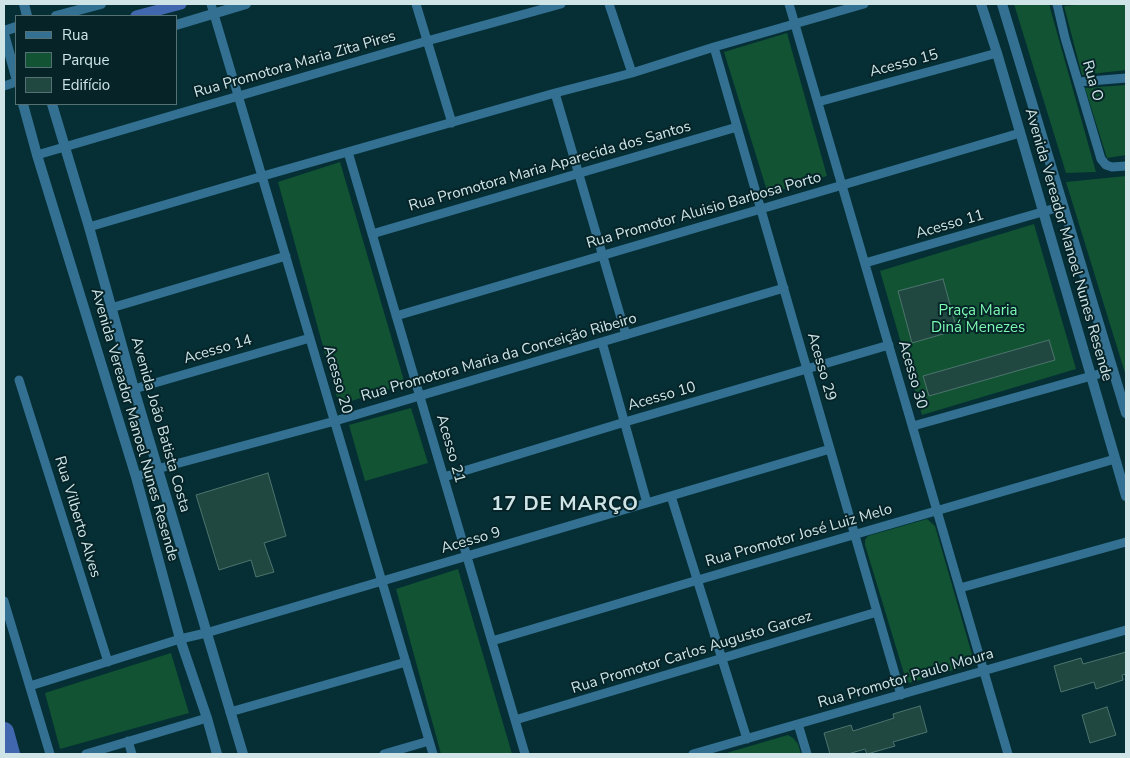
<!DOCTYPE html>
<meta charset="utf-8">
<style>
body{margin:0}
#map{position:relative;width:1130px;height:758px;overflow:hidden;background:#052f35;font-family:"Nunito Sans",sans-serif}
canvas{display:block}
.frame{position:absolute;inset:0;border:5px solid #cfe4e7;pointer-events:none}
.legend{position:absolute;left:15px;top:15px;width:162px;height:90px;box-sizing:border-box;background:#062428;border:1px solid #567174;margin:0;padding:6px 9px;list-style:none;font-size:15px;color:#cfe4e7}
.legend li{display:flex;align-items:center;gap:10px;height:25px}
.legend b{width:25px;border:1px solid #567174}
</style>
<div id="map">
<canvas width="1130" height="758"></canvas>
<div class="frame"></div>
<ul class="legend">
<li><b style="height:6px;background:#337091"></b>Rua</li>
<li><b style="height:14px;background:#115332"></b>Parque</li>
<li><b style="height:14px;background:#214741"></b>Edifício</li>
</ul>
</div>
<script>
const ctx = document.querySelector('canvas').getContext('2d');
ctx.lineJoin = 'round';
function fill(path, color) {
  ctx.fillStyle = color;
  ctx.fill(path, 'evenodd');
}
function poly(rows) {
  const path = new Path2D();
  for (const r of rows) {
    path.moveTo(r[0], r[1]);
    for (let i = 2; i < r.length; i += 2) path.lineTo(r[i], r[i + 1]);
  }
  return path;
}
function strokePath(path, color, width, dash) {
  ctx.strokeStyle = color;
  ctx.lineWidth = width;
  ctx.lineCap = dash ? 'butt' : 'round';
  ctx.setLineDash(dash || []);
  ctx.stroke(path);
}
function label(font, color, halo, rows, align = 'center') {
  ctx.font = font + ' "Nunito Sans",sans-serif';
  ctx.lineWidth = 4;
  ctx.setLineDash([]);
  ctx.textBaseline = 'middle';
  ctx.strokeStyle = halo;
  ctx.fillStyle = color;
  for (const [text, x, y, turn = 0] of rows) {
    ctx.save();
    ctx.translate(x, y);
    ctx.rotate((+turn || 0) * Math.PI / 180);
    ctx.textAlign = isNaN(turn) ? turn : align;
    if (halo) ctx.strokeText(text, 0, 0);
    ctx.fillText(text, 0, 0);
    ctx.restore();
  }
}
const green = poly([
 [1014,4,1049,4,1096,172,1066,173],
 [1086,4,1126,4,1126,70,1082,75,1064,6],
 [787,33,827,176,768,194,724,52],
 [1126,85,1126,155,1107,158,1085,88],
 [340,162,405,384,339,405,278,182],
 [1126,176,1126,376,1066,182],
 [1034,224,1076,369,922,415,880,271],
 [411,408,428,463,365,481,349,425],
 [927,519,935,526,973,658,974,663,968,666,909,683,906,680,865,545,865,540,868,536],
 [458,569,512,754,441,754,396,589],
 [171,653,189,713,60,749,45,693],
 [788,735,793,738,798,744,801,754,723,754]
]);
const canal = poly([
 [136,16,181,4]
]);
const river = poly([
 [4,732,10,754]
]);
const building = poly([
 [943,279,957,330,912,343,898,291,943,279],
 [1049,340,1055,360,929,396,923,376,1049,340],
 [268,473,286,536,264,543,274,572,256,577,251,560,219,570,196,495,268,473],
 [1126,652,1126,674,1122,675,1123,680,1096,689,1094,682,1061,692,1054,666,1081,658,1083,664,1126,652],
 [920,706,927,732,893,742,895,746,867,754,865,749,848,754,830,754,824,733,851,725,853,731,894,718,893,714,920,706],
 [1107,707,1116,735,1090,743,1082,715,1107,707]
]);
const minor = poly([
 [211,4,433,754],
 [416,4,452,123],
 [609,4,632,73],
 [789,4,1008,754],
 [1057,4,1065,38,1101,159,1106,165,1112,167,1126,166],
 [714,47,901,695],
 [1078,82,1126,78],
 [4,86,16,82],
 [555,93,626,335],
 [818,102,997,53],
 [348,152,525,754],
 [37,155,427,41,561,4],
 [89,227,263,176,555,93,632,73,714,47,864,4],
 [372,234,737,127],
 [865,263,1063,206],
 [111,308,286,256],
 [396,316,1020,133],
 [602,342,647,503],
 [19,380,108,662],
 [134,389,310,338],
 [913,426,1113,370],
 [136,477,157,469,335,421,784,288],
 [444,477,625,422,889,345],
 [671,496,747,739],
 [960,588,1126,542],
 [4,601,50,754],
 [492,641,698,580,1115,459],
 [30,686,180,639,206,633,830,449],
 [230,712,406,662],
 [515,720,877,612],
 [798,724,807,754],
 [128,741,132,754],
 [86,754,207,718],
 [384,754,429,741],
 [693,754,1126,630]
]);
const tertiary = poly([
 [24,4,27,16],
 [981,4,997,53,1126,496],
 [1002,4,1126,413],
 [56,16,101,4],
 [176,25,246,4],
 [4,31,16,27],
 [4,34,16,77],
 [23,104,37,155,136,477,180,639,207,718,217,754],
 [52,104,89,227,134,389,243,754]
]);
const streetNames = [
 ["Acesso 15",904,64,-15],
 ["Rua Promotora Maria Zita Pires",295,65,-16],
 ["Rua O",1092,81,74],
 ["Rua Promotora Maria Aparecida dos Santos",550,167,-16],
 ["Rua Promotor Aluisio Barbosa Porto",704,211,-16],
 ["Acesso 11",950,225,-16],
 ["Avenida Vereador Manoel Nunes Resende",1068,245,74],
 ["Acesso 14",218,350,-16],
 ["Rua Promotora Maria da Conceição Ribeiro",499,358,-16],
 ["Acesso 29",821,367,74],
 ["Acesso 30",912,375,74],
 ["Acesso 20",337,380,74],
 ["Acesso 10",662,397,-16],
 ["Avenida Vereador Manoel Nunes Resende",134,425,74],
 ["Avenida João Batista Costa",160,425,74],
 ["Acesso 21",450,449,74],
 ["Rua Vilberto Alves",77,517,73],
 ["Rua Promotor José Luiz Melo",799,536,-16],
 ["Acesso 9",471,541,-16],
 ["Rua Promotor Carlos Augusto Garcez",692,653,-17],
 ["Rua Promotor Paulo Moura",906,679,-16]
];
const parkNames = [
 ["Praça Maria",978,311],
 ["Diná Menezes",978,328]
];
const districtNames = [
 ["17 DE MARÇO",565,505]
];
fill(green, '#115332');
strokePath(canal, '#4167af', 11);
strokePath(river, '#4167af', 20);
fill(building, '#214741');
strokePath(building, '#4d746d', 1);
strokePath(minor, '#337091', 9);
strokePath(tertiary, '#337091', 10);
label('15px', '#cfe4e7', '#062428', streetNames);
label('15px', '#7dfab2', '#062428', parkNames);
ctx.letterSpacing = '1px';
label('bold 20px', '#cfe4e7', '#062428', districtNames);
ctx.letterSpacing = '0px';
</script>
